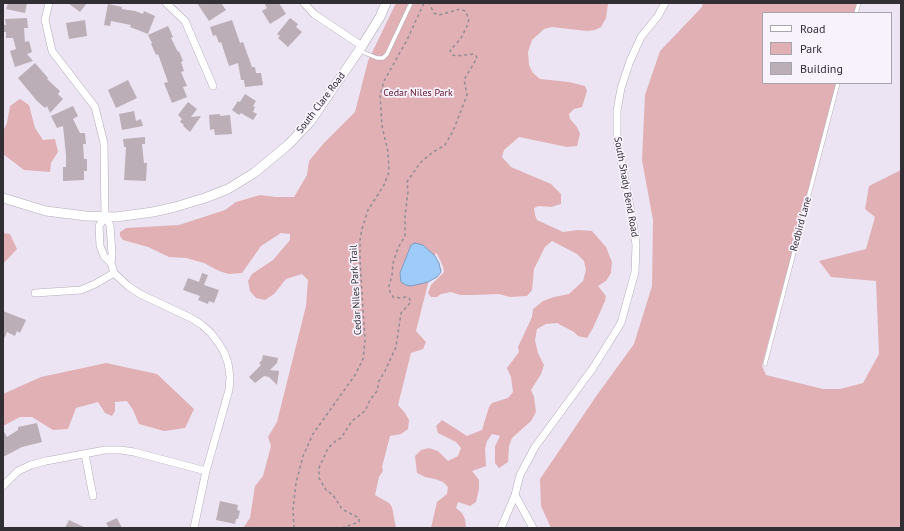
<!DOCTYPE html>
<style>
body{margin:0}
#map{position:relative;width:904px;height:531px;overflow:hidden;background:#ece4f2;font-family:"PT Sans",sans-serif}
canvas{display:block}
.frame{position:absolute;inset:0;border:4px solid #312e34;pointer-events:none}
.legend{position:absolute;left:762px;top:12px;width:130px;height:72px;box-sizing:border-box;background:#f8f2fd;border:1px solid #a8a4ad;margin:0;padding:5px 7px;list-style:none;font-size:12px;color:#312e34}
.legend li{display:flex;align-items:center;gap:8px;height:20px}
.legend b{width:20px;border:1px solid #a8a4ad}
</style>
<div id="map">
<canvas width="904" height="531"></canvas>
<div class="frame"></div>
<ul class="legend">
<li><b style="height:5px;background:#fff"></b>Road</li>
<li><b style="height:11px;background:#e1b0b5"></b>Park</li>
<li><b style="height:11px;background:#bcaeb6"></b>Building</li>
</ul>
</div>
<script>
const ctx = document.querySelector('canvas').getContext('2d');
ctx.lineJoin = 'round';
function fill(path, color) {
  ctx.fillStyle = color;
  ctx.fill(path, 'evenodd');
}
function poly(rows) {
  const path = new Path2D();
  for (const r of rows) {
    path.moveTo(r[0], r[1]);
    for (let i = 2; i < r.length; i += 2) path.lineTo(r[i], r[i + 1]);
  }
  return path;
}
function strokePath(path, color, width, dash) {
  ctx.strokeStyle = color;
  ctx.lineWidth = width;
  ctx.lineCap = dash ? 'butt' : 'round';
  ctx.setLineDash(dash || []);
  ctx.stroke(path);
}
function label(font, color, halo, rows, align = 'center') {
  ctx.font = font + ' "PT Sans",sans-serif';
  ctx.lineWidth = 3.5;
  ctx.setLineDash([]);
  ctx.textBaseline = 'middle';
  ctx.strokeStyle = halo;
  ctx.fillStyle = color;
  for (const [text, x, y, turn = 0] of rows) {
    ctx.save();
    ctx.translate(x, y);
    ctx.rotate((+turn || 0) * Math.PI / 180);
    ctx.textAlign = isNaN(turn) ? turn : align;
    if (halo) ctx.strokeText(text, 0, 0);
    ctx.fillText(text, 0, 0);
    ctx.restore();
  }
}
const green = poly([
 [396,3,605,3,608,4,606,18,601,27,595,30,587,31,552,27,544,29,532,40,528,52,529,65,533,73,540,79,569,82,585,86,587,91,582,107,574,109,569,114,570,119,577,127,580,134,577,146,567,147,519,137,504,150,502,157,511,167,551,184,561,194,561,204,551,207,539,206,534,208,535,215,537,220,563,232,578,230,592,231,606,247,612,262,611,273,606,281,598,286,606,296,605,301,593,328,587,338,578,336,574,332,557,323,546,324,537,329,535,340,538,353,544,365,541,374,531,390,534,397,536,412,531,421,512,438,509,446,508,462,499,468,495,463,495,446,500,436,492,434,487,441,485,449,486,466,472,471,479,480,479,489,476,502,470,506,458,502,456,508,462,513,465,519,466,528,431,528,437,502,447,494,448,487,443,482,435,479,425,477,417,473,415,456,421,450,429,448,438,451,448,461,458,456,461,448,456,442,438,433,436,426,442,420,467,436,482,430,489,407,492,403,508,398,513,392,511,377,507,368,519,352,518,347,532,317,533,309,543,301,554,297,569,294,583,281,586,270,584,261,577,254,552,241,545,247,534,269,532,290,527,296,510,297,499,294,473,295,460,295,451,292,441,294,437,297,431,297,428,293,431,285,444,272,443,266,436,252,416,331,426,342,423,349,411,353,398,405,405,413,409,420,408,429,401,434,390,436,382,467,383,471,379,477,375,495,389,503,392,507,396,528,243,528,250,518,255,486,263,476,271,446,268,437,277,422,306,306,308,280,302,274,286,279,274,294,265,300,256,298,250,291,248,281,252,274,273,260,290,240,290,234,281,233,261,246,242,273,229,274,219,271,204,263,186,258,169,257,148,247,123,240,120,236,120,232,126,228,179,225,225,210,236,202,260,195,276,197,294,197,307,175,309,161,324,143,355,112,368,61],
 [703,3,858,3,856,13,763,13,763,83,837,83,762,366,766,375,823,389,840,389,863,383,879,354,876,281,831,277,819,261,866,249,875,217,865,209,869,186,901,170,901,528,551,528,541,506,540,479,597,395,634,344,652,286,653,220,642,160,645,95,660,51,702,7],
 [20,99,29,105,35,128,43,140,55,139,58,152,51,163,50,172,24,170,3,154,3,131,7,123,10,106],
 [3,233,10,234,17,249,3,264],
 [106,363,157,374,194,409,185,428,164,431,139,424,133,410,127,401,115,402,115,411,112,416,105,413,98,402,76,408,68,429,53,430,32,417,20,417,3,426,3,394,41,377]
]);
const water = poly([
 [415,243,423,245,435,256,439,263,441,272,437,277,428,282,411,286,406,285,401,282,400,273,411,245,415,243]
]);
const building = poly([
 [8,3,27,3,25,13,6,9],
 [68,3,87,3,80,12],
 [197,3,221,3,226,10,209,21],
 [264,3,279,3,286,14,270,24,262,11,267,8],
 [108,4,122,7,122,9,135,11,143,14,144,11,155,16,148,34,130,27,131,25,111,21,110,26,104,25],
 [27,18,28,28,24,28,25,42,29,41,32,52,27,54,33,61,15,67,10,51,16,49,13,38,6,38,6,32,4,32,3,25,6,25,5,19],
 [290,18,298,24,296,27,302,32,288,47,278,38,280,36,277,34],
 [85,20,87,36,69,39,66,23],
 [232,20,240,43,243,42,252,67,255,67,256,73,261,73,263,85,245,87,244,80,241,80,238,63,229,66,221,42,219,43,216,35,213,36,210,27],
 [168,26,173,37,171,38,178,52,179,51,183,61,181,62,184,71,181,72,187,86,183,87,187,97,172,103,164,83,168,82,158,54,156,55,151,44,152,43,148,35],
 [35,63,48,78,47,79,60,91,58,94,63,99,50,113,47,106,45,108,37,101,18,78],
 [128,80,137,98,116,108,108,90],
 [245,94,256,101,253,106,255,107,253,112,257,114,253,120,241,113,239,115,232,110,238,101,240,102],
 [188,102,197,109,191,117,201,116,190,132,183,126,184,125,180,122,182,119,178,115],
 [73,106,78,116,73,119,80,133,85,133,86,144,83,144,84,159,87,159,87,171,84,171,84,180,63,181,63,167,66,167,66,155,63,126,57,128,51,116],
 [134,111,136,121,141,119,143,126,122,130,119,114],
 [220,114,220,116,230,115,232,134,215,135,214,129,210,130,209,115],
 [145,137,145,144,142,144,144,163,147,163,146,181,124,180,126,147,124,147,123,139],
 [202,273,208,275,204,285,219,290,214,303,209,301,208,304,198,300,200,296,183,290,188,278,199,282],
 [3,311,26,320,20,333,17,331,15,336,7,332,3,341],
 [263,355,278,358,277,363,270,370,279,371,277,385,269,377,264,376,255,383,249,377,261,365,259,363,262,360],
 [37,423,42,442,22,447,3,457,3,430,7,437,18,430,18,427],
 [220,501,238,505,237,510,240,511,238,519,236,519,235,524,216,520],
 [117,518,122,528,109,528,106,523],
 [69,520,86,528,65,528]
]);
const path = poly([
 [294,528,293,509,296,483,303,456,313,434,355,375,363,359,365,341,360,260,360,240,362,229,368,210,384,185,389,172,388,152,382,126,380,95,384,81,407,40,424,3],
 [342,528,359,522,359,518,342,509,333,495,326,490,319,478,319,468,328,448,337,440,341,438,352,421,365,411,370,400,377,391,379,381,385,371,396,347,401,313,411,302,409,298,406,297,400,298,393,297,390,292,389,286,392,275,393,263,398,248,405,236,405,216,408,192,407,182,420,163,433,152,445,145,453,131,466,98,467,94,464,80,477,58,476,56,474,54,456,56,453,55,450,51,461,38,467,26,469,19,465,11,460,9,439,15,434,13,429,3]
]);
const lane = poly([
 [856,13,859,3],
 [360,51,377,58,383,58,387,54,411,3],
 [765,364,838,83]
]);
const street = poly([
 [49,3,45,20,52,51,95,107,104,143,105,217,110,225,112,254,111,263],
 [166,3,185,21,213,86],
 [304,3,314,14,362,46],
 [105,217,99,226,100,246,104,256,111,263,114,273,128,286,140,294,191,318,202,325,211,333,219,344,224,352,228,363,230,377,229,390,206,471,194,528],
 [35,293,81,290,95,284,114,273],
 [85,454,93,496],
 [3,486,18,471,31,465,46,461,105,450,121,450,134,452,206,471],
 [515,495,533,528],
 [501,528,515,495,520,475,535,447,593,368,621,323,635,272,636,245,633,222,617,140,617,111,621,88,630,61,641,37,658,16,665,3]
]);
const secondary = poly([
 [3,198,46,211,86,216,116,217,153,212,175,207,205,198,228,189,254,173,288,145,310,122,362,46,380,17,386,3]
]);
const parkNames = [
 ["Cedar Niles Park",418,93]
];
const streetNames = [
 ["South Clare Road",321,103,-53],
 ["South Shady Bend Road",626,187,80],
 ["Redbird Lane",801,224,-75],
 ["Cedar Niles Park Trail",356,290,-93]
];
fill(green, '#e1b0b5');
fill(water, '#9fcbfa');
strokePath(water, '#7e9cbf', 1);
fill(building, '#bcaeb6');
strokePath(lane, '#b3acb9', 4.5);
strokePath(street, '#b3acb9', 8);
strokePath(secondary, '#b3acb9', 10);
strokePath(path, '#918c96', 1.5, [3, 3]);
strokePath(lane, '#fff', 3.5);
strokePath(street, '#fff', 7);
strokePath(secondary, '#fff', 9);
label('10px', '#601126', '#f8f2fd', parkNames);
label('10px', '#312e34', '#f8f2fd', streetNames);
</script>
